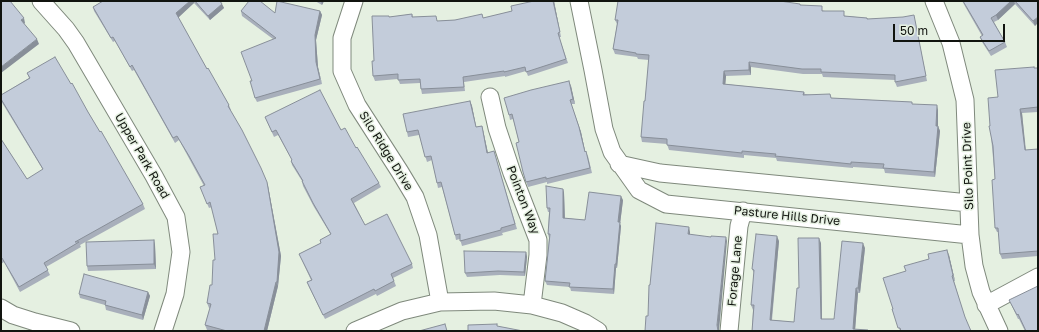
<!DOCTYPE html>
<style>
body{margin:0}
#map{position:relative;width:1039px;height:332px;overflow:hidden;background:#e5f0e1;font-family:"Golos Text",sans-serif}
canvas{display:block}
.frame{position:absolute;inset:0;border:2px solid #11140f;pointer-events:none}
.scale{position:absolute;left:893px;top:24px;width:112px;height:18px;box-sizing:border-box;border:2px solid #11140f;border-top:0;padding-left:5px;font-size:12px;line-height:14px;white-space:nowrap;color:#11140f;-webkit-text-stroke:3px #e5f0e1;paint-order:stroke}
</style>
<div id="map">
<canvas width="1039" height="332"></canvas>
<div class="frame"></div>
<div class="scale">50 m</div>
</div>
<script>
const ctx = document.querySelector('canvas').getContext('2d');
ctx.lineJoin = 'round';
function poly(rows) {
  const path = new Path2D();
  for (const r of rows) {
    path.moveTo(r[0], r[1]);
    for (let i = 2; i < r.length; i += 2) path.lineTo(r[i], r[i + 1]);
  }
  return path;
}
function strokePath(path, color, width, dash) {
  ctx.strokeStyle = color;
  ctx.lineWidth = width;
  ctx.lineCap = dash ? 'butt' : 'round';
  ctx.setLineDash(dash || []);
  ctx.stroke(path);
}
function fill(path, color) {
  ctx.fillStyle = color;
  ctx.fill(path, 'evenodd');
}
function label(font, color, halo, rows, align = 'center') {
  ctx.font = font + ' "Golos Text",sans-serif';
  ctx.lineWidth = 3;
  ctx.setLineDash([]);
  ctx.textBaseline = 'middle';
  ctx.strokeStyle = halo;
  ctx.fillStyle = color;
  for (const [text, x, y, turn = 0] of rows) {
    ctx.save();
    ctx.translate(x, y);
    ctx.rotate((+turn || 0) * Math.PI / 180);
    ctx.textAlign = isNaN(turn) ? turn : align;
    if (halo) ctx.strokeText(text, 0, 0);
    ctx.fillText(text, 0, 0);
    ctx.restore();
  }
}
const street = poly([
 [41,1,66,29,76,43,154,176,176,217,181,252,175,294,163,331],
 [354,1,342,38,342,71,357,105,400,172,415,197,428,235,440,302],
 [579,1,593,70,604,129,612,152,639,190,666,204,970,235],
 [934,1,951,43,965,100,970,235,974,266,981,292,999,331],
 [490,97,497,128,512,173,538,240,538,255,532,305],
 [619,164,660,173,969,203],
 [986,305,1038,277],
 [1,308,13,315,35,322,71,331],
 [355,331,402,311,440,302,494,301,532,305,562,313,585,323,598,331],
 [729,331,739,226,743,211]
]);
const wall = poly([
 [103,1,220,1,224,8,210,20,194,3,178,17,207,69,229,105,231,110,230,110,268,186,281,256,278,286,267,331,212,331,207,330,205,325,210,308,209,308,207,303,212,285,218,234,212,207,209,208,200,187,204,186,179,140,175,143,134,70,132,71,115,41,113,42,94,11,93,7],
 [315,1,324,1,322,5],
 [554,1,561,37,559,37,568,63,528,76,526,71,505,77,505,76,464,82,465,91,422,94,421,89,420,83,400,84,398,79,375,81,373,76,374,61,390,17,412,14,413,17,438,21,484,18],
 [962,1,1038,1,1035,26,1015,4,998,20,994,22,1005,42,1007,47,991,56,982,42,980,37,982,36],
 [800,5,846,16,867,18,868,19,915,20,927,81,897,87,895,82,895,80,823,77,822,74,803,74,751,67,751,75,726,76,725,84,804,92,805,94,832,98,912,102,912,104,938,110,938,126,940,131,935,177,885,173,884,169,853,167,853,168,777,161,776,158,744,155,744,158,669,150,667,144,642,142,641,137,645,101,649,60,638,59,637,57,615,54,613,49,617,24,615,20],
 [241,11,275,13,320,11,322,15,316,40,318,67,322,84,257,102,255,98,252,81,273,39,242,16],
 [1035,68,1038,68,1038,112,1022,113,1026,150,1038,149,1038,256,1002,259,1000,254,999,232,997,232,995,228,995,179,990,126,998,97],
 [27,73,71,84,88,112,143,204,145,209,80,245,81,247,46,267,50,275,20,292,4,262,1,264,1,139,27,179,43,170,1,101,1,95,29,78],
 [571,86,575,104,571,104,581,132,585,151,588,156,592,173,547,184,547,182,528,187,523,172,519,142,513,119,510,120,509,115],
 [470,101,472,106,476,127,482,126,483,130,488,153,494,151,517,229,502,233,503,235,462,246,460,239,456,240,455,235,442,187,438,188,437,183,432,160,427,162,419,135,408,137,407,132],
 [332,113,341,130,356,148,379,183,381,187,354,203,365,225,412,264,413,268,393,278,396,286,377,296,376,294,325,319,309,287,307,282,311,280,299,254,321,243,320,240,331,235,314,207,303,186,302,181,292,165,291,161,292,160,278,135,274,137,265,117],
 [563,189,564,193,565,218,585,220,623,200,620,224,621,226,617,268,616,268,614,294,571,291,570,287,547,285,545,281,549,238,548,234,549,212,548,212,547,208],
 [154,240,155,245,156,269,88,271,87,266],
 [779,241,772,320,794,322,799,288,821,243,822,319,834,319,865,248,860,293,858,293,855,329,868,330,868,331,752,331,753,310,751,305,754,273,752,269],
 [526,252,527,257,525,276,500,275,467,277,465,273],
 [949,255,955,281,954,281,965,319,971,331,900,331,892,309,893,309,906,271],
 [148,292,150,296,143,320,106,310,105,305,80,298,79,294],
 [1009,300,1038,331,1025,331,1019,319,1018,319]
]);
const shadedWall = poly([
 [190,1,194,1,194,3,178,18,176,13],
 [321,1,324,1,322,5],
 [553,1,554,1,561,37,560,32],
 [1011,1,1014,1,1015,4,998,20,996,15],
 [222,4,224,8,210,20,208,16],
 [320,11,322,15,316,40,318,67,322,84,316,62,315,35],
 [1038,17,1038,23,1035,26,1033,21],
 [24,18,25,23,23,25,21,20],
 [37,39,39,44,1,73,1,67],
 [749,62,751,67,751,75,749,70],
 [724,71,726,76,725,89,723,84],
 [569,81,571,86,575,104,573,99],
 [470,101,472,106,477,131,476,127],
 [571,104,581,132,586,156,585,152],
 [937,105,938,110,938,127,938,126,940,131,935,177,934,172],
 [1020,109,1022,113,1026,155,1025,150],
 [482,126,483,130,489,158,487,153],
 [267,182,268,186,281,256,278,286,277,282],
 [563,189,564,193,565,223,563,218],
 [621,196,623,200,620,224,621,226,617,268,616,264,618,222],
 [689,227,690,232,690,239,688,234],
 [777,236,779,241,771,325,770,320],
 [726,237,727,241,719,331,718,331,717,325],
 [819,238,821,243,822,324,821,319],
 [154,240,155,245,156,269,154,264],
 [863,243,865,248,860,293,858,288],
 [947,250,949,255,955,281,953,275],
 [526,252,527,257,525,276,524,272],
 [615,264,616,268,614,294,613,289],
 [276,282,278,286,267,331,264,331],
 [856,288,858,293,855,331,853,329],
 [148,292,150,296,143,320,142,315]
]);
const building = poly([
 [1,1,10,1,24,18,21,20,37,39,1,67,1,1],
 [103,1,190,1,176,13,207,69,208,68,229,105,228,106,242,130,261,168,267,182,279,252,277,282,276,282,264,331,227,331,205,325,211,304,207,303,210,285,212,285,213,260,215,260,213,234,218,234,210,202,207,204,200,187,205,185,189,156,177,136,173,138,132,65,130,67,113,37,111,38,93,7,103,1],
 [195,1,220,1,222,4,208,16,195,1],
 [249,1,260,1,275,13,277,1,320,11,315,35,316,62,320,79,255,98,250,81,252,81,241,52,276,38,241,11,249,1],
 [534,1,553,1,560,32,558,33,566,59,526,72,525,67,504,72,504,71,463,77,464,87,421,89,420,79,398,80,398,74,373,76,372,61,374,61,372,16,389,16,389,17,412,14,412,17,436,16,437,21,455,20,482,14,483,18,512,11,511,6,534,1],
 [618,1,780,1,800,4,800,5,822,6,822,11,844,11,844,16,867,18,867,19,903,17,914,15,926,76,895,82,895,75,821,72,821,69,802,69,749,62,749,70,724,71,723,84,804,92,803,95,830,94,831,98,912,102,912,104,937,105,936,126,938,126,934,172,883,168,884,164,851,162,851,164,775,156,776,154,742,151,742,153,667,145,667,139,641,137,644,101,645,101,649,55,636,54,636,53,613,49,618,20,615,20,618,1],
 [963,1,1011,1,996,15,991,18,1005,42,989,51,980,37,983,35,963,1],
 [1015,1,1038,1,1038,17,1033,21,1015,1],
 [55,57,71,84,72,83,88,112,100,132,101,131,143,204,75,242,79,242,44,263,48,270,19,287,2,258,1,258,1,139,27,179,43,169,1,99,1,95,30,78,27,73,55,57],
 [1034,67,1034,68,1038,68,1038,107,1020,109,1025,150,1038,149,1038,251,1000,254,998,228,995,228,992,180,995,179,993,146,989,126,990,126,988,98,998,97,995,70,1034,67],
 [569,81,573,99,570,100,579,127,585,152,586,151,590,168,546,179,546,177,526,182,523,172,516,143,519,142,512,114,509,115,504,98,531,90,569,81],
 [320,90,332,113,341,130,345,128,356,148,357,147,379,183,351,199,365,225,387,214,412,264,391,274,394,281,375,291,374,289,323,315,307,282,312,280,299,254,321,243,320,240,331,234,313,203,302,181,303,181,291,161,292,160,276,130,272,132,265,117,320,90],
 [470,101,476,127,482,126,487,153,494,151,515,224,501,228,501,230,460,241,460,234,455,235,441,182,437,183,431,156,425,157,418,130,407,132,403,114,470,101],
 [546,186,563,189,563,218,585,220,589,192,621,196,618,222,620,222,616,264,615,264,613,289,569,287,570,283,545,281,550,234,548,234,550,208,547,208,546,186],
 [656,223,689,227,688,234,711,237,711,236,726,237,717,325,718,331,645,331,646,316,648,316,649,285,650,285,656,223],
 [756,234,777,236,770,320,794,322,797,288,799,288,798,238,819,238,821,319,834,319,842,241,863,243,858,288,856,288,853,329,868,330,868,331,752,331,754,305,751,305,754,270,752,269,756,234],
 [154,240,154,264,87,266,86,242,154,240],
 [947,250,953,275,952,276,965,317,971,331,901,331,900,328,898,328,892,309,893,309,883,278,906,271,904,266,929,259,928,254,947,250],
 [464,251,526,252,524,272,498,271,465,273,464,251],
 [84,274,148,292,142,315,105,305,106,301,79,294,84,274],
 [1038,286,1038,331,1026,331,1018,314,1017,315,1009,300,1038,286],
 [445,324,447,331,419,331,445,324],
 [497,324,497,326,523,331,468,331,468,325,497,324]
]);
const streetNames = [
 ["Silo Ridge Drive",386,151,58],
 ["Upper Park Road",142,156,60],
 ["Silo Point Drive",968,166,-92],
 ["Pointon Way",523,200,69],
 ["Pasture Hills Drive",787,216,6],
 ["Forage Lane",735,271,-85]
];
strokePath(street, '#7f897c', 19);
strokePath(street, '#fff', 17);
fill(wall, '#a8afbb');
fill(shadedWall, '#888f99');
fill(building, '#c3ccda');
strokePath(building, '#888f99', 1);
label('12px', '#11140f', '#e5f0e1', streetNames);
</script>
